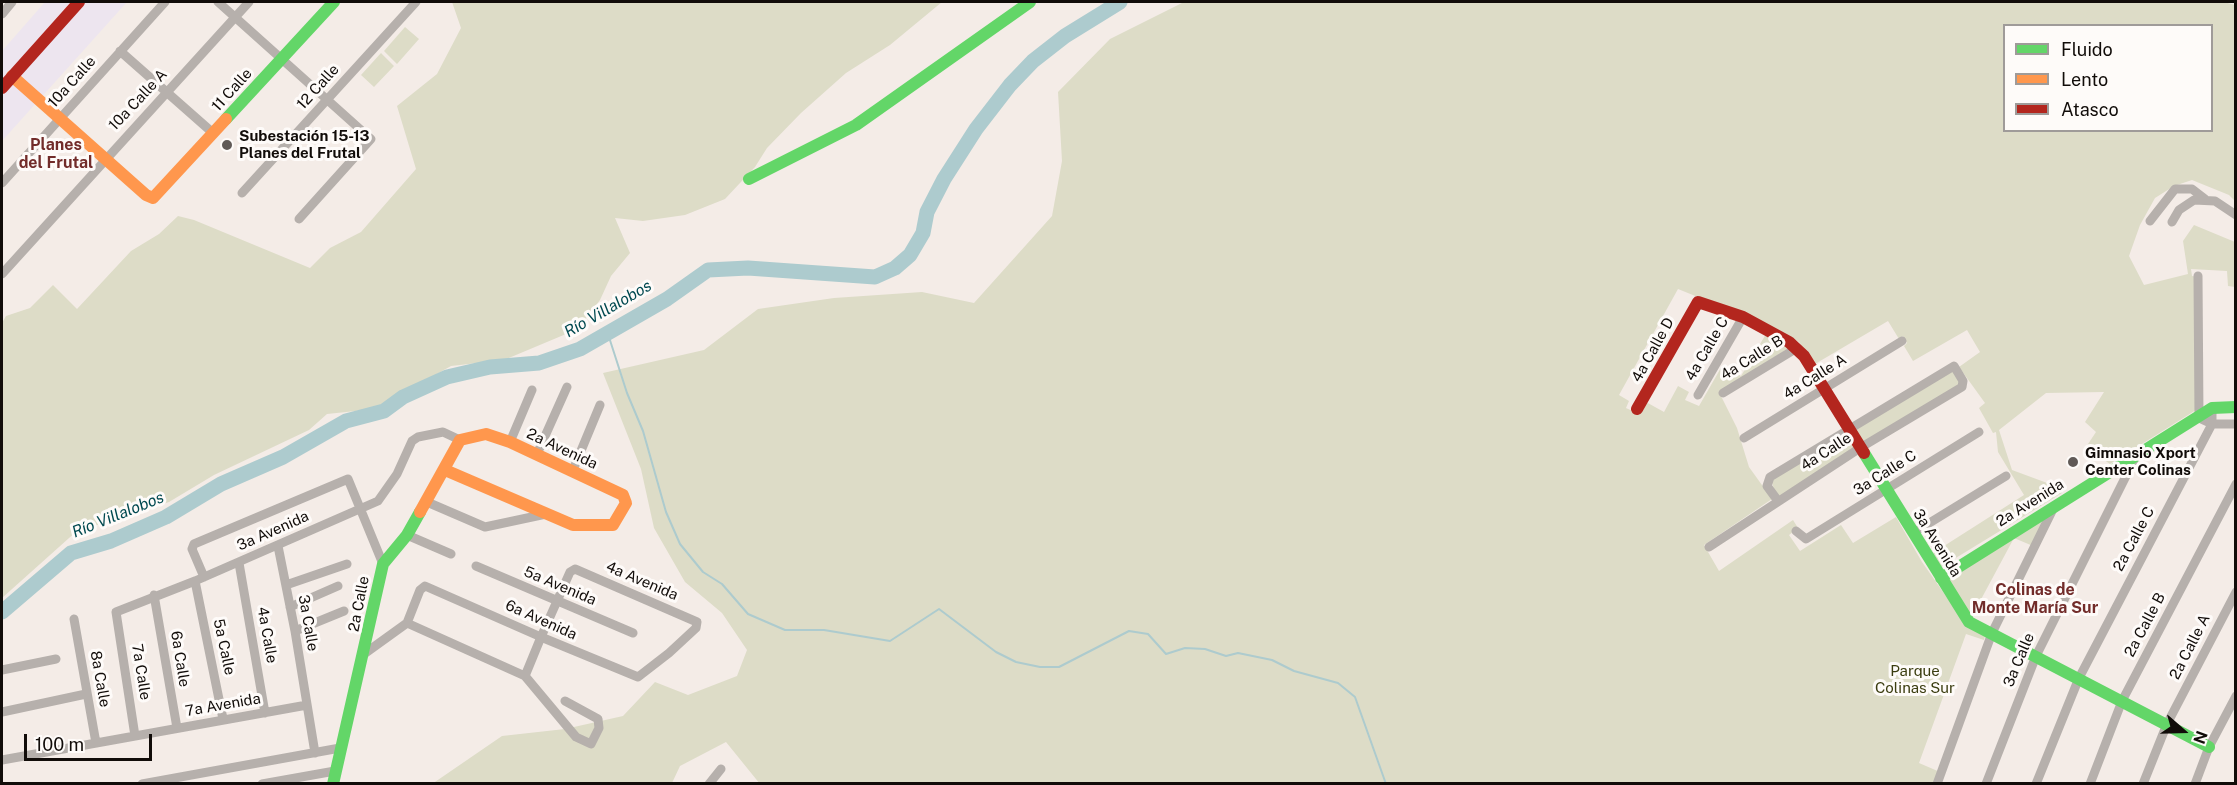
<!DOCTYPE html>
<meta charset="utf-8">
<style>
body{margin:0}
#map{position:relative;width:2237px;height:785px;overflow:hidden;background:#f4ece7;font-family:"Public Sans",sans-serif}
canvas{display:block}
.frame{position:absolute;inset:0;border:3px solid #110c09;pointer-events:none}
.legend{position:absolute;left:2003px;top:24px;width:210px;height:108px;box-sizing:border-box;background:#fefbf9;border:2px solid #9f9b99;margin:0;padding:8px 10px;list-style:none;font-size:18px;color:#110c09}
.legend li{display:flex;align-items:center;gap:12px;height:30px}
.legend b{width:30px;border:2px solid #9f9b99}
.north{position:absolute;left:2153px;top:701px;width:60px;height:60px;-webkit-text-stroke:4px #fefbf9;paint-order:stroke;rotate:110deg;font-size:16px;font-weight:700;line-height:24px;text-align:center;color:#110c09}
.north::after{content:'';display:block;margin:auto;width:21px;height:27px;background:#110c09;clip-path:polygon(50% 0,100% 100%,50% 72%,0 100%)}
.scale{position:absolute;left:24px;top:734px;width:128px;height:27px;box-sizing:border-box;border:3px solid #110c09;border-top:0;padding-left:8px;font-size:18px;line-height:21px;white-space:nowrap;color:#110c09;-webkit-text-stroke:4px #fefbf9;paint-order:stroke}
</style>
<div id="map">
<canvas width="2237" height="785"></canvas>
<div class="frame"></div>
<ul class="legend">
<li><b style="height:8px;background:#63d668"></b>Fluido</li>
<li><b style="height:8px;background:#ff974d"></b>Lento</li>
<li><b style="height:8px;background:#b3261e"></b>Atasco</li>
</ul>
<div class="north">N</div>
<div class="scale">100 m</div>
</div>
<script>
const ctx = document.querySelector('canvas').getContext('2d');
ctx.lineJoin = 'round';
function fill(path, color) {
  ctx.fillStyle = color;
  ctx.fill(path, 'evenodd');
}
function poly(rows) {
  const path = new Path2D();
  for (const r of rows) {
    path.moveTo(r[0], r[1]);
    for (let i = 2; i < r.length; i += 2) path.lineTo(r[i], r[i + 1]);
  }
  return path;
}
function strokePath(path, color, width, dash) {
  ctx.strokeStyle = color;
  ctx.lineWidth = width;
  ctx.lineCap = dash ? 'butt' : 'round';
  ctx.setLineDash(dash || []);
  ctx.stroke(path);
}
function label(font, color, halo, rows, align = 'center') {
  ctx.font = font + ' "Public Sans",sans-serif';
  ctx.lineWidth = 6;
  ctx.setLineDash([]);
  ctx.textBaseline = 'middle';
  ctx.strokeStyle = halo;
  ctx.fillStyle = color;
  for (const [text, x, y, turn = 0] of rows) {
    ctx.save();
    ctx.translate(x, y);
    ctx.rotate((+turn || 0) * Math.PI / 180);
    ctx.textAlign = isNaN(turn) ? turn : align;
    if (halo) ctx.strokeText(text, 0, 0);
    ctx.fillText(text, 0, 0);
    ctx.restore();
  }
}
const commercial = poly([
 [45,2,74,2,2,85,2,51],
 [84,2,127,2,2,141,2,93]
]);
const green = poly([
 [452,2,942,2,890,45,846,73,801,113,767,148,755,167,725,199,685,215,643,221,615,218,630,253,611,276,600,300,578,329,504,360,451,366,375,409,327,414,309,430,214,475,169,502,113,521,78,530,2,598,2,323,6,316,30,308,53,285,77,309,131,251,159,234,178,216,194,220,310,268,330,248,361,232,416,169,397,106,437,74,461,28],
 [1184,2,2224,2,2235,5,2235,201,2229,195,2192,180,2174,186,2155,198,2140,225,2129,256,2144,285,2188,274,2183,241,2194,225,2235,242,2235,287,2228,286,2227,271,2191,269,2192,276,2200,277,2196,410,2110,464,2086,447,2096,432,2085,422,2104,392,2046,393,1999,430,2012,470,2058,487,2062,493,1941,567,1933,553,2024,495,1998,452,1996,432,1993,433,1979,408,1985,403,1959,367,1980,352,1967,330,1913,361,1904,346,1907,343,1903,336,1899,339,1888,321,1815,364,1799,342,1777,329,1678,289,1619,395,1629,401,1626,408,1639,414,1646,402,1664,412,1678,386,1689,392,1685,400,1699,406,1722,366,1741,376,1766,334,1789,348,1719,392,1737,428,1749,467,1772,499,1704,545,1719,571,1793,520,1798,528,1789,535,1800,551,1841,525,1853,543,1896,517,1922,562,1967,626,1985,636,1984,640,1966,634,1919,763,1940,772,1936,783,760,784,726,742,680,766,672,783,432,784,502,736,565,729,623,716,655,682,688,695,737,676,747,650,722,613,685,582,654,528,641,469,603,373,704,350,758,309,834,298,922,292,974,303,1052,216,1062,161,1058,92,1110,39],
 [2004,26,2212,26,2212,130,2004,130],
 [405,27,419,39,397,64,384,51],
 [381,53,394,66,374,87,361,75],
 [1954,366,1962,387,1778,501,1770,477],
 [2042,521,2033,546,2014,538,1971,618,1946,578]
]);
const stream = poly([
 [608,334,627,393,643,431,666,512,680,544,703,572,722,584,748,614,785,630,824,630,890,641,939,609,996,652,1016,662,1040,667,1059,667,1129,631,1148,634,1166,654,1185,648,1205,649,1226,656,1238,653,1272,660,1294,671,1338,683,1355,697,1386,784]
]);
const river = poly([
 [2,612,71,553,111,541,166,517,221,484,283,457,346,421,384,411,403,397,447,377,490,367,539,363,580,349,667,299,708,270,748,268,875,277,895,268,910,255,923,233,927,212,944,179,976,129,1010,85,1033,61,1065,36,1120,2]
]);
const street = poly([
 [218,2,371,139,299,219],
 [2,14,12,2],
 [120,51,213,133],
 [2,183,165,2],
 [242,193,416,2],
 [2150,221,2175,189,2192,189,2205,199],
 [2172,222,2179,210,2194,200,2215,201,2236,215],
 [2,274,249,2],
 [2198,276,2199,418,2212,424,2236,424],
 [1723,393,1797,348],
 [1698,395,1743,317],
 [1744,438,1902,341],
 [510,442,532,390],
 [537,454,567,387],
 [573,470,600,405],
 [427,502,485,527,546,514],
 [1796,531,1806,539,1979,432],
 [1913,533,2006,476],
 [407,535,451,554],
 [278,546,295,631,315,753],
 [1709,547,1860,448,1962,387,1963,381,1954,366,1770,477,1767,486,1778,501],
 [239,563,265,713],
 [476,566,633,633],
 [204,577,192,549,194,544,348,479,383,564],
 [195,581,223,719],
 [286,585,347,564],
 [154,595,177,728],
 [290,607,338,586],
 [74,619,96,743],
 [407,623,525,676,576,737,591,744,599,728,598,719,565,701],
 [295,631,344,611],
 [364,654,407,623,420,590,425,586,541,637,638,677,669,653,696,628,697,622,575,569,570,572,541,637,525,676],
 [2,670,56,659],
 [2,712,86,694],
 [135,736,116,612,195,581,378,501,397,474,412,441,418,437,443,432,460,440],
 [2,760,307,705],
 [142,784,340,748],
 [262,784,335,771],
 [709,784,721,769],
 [1937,784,1992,633,2054,507],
 [1986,784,2036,656,2136,456],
 [2036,784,2079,678,2212,424,2212,408],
 [2090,784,2122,701,2236,484],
 [2143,784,2167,724,2236,592],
 [2195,784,2209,747,2236,696]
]);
const fast = poly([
 [226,119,334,2],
 [749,179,856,125,1030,2],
 [1864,453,1969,622,2209,747],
 [1941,578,2212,408,2236,407],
 [333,784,383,564,407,535,420,512]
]);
const slow = poly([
 [12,76,146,195,153,198,226,119],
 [420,512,460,440,486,434,510,442,623,495,626,503,613,525,573,525,445,470]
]);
const jam = poly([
 [2,88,79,2],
 [1637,409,1698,302,1743,317,1789,342,1804,356,1864,453]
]);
const markers = [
 [227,145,6,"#605a57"],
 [2073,462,6,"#605a57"]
];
const streetNames = [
 ["10a Calle",72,82,-48],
 ["12 Calle",318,87,-48],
 ["11 Calle",232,90,-48],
 ["10a Calle A",138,100,-47],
 ["4a Calle C",1707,349,-60],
 ["4a Calle D",1653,350,-61],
 ["4a Calle B",1752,358,-32],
 ["4a Calle A",1815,377,-32],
 ["2a Avenida",562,449,25],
 ["4a Calle",1826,452,-33],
 ["3a Calle C",1885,473,-32],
 ["2a Avenida",2030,503,-32],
 ["3a Avenida",273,531,-24],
 ["2a Calle C",2134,539,-62],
 ["3a Avenida",1937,543,58],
 ["4a Avenida",642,581,23],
 ["5a Avenida",560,586,23],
 ["2a Calle",359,604,-79],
 ["6a Avenida",541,620,24],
 ["3a Calle",308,623,80],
 ["2a Calle B",2145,625,-62],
 ["4a Calle",267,635,80],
 ["5a Calle",224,647,78],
 ["2a Calle A",2190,647,-63],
 ["6a Calle",180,659,81],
 ["3a Calle",2019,660,-67],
 ["7a Calle",141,672,81],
 ["8a Calle",100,679,80],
 ["7a Avenida",223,705,-10]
];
const poiNames = [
 ["Subestación 15-13",239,136],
 ["Planes del Frutal",239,153],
 ["Gimnasio Xport",2085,453],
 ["Center Colinas",2085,470]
];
const parkNames = [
 ["Parque",1915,671],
 ["Colinas Sur",1915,688]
];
const neighbourhoodNames = [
 ["Planes",56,145],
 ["del Frutal",56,163],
 ["Colinas de",2035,590],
 ["Monte María Sur",2035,608]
];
const waterNames = [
 ["Río Villalobos",608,309,-30],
 ["Río Villalobos",118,515,-22]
];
fill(commercial, '#ede5ef');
fill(green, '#dddcc7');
strokePath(stream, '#adcbce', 2);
strokePath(river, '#adcbce', 15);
strokePath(street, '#b6b0ac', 9);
strokePath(fast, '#63d668', 12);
strokePath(slow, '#ff974d', 12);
strokePath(jam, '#b3261e', 12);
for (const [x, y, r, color] of markers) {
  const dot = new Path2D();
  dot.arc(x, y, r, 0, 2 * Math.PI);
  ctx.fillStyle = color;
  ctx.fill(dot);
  strokePath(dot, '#fefbf9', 2);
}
label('15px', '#110c09', '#fefbf9', streetNames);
label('bold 15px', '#110c09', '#fefbf9', poiNames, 'left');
label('15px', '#3b3d10', '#fefbf9', parkNames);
label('bold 16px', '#722c2a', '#fefbf9', neighbourhoodNames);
label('italic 16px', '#004950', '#fefbf9', waterNames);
</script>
